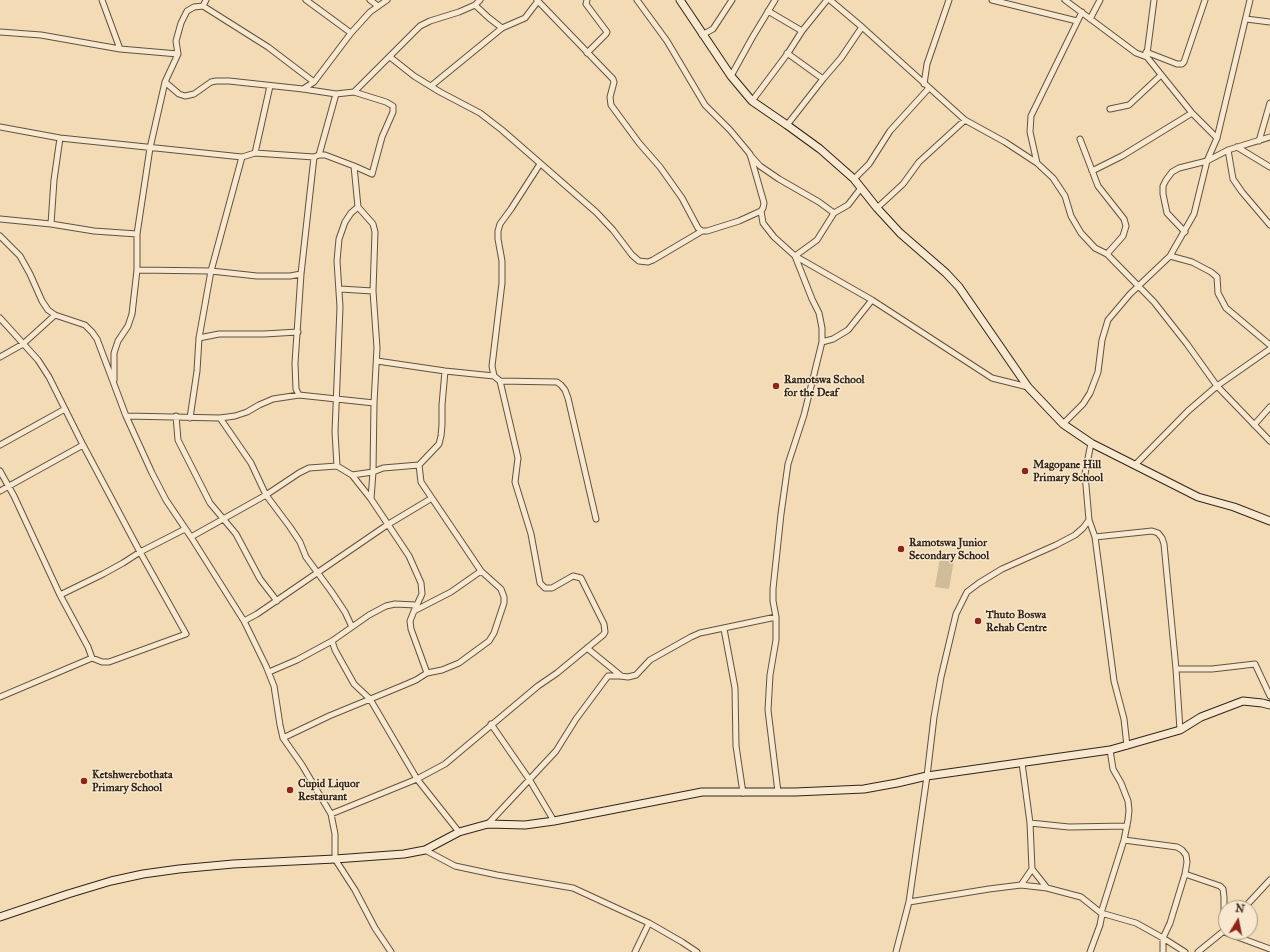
<!DOCTYPE html>
<style>
body{margin:0}
#map{position:relative;width:1270px;height:952px;overflow:hidden;background:#f2dbb5;font-family:"IM FELL Great Primer",serif}
canvas{display:block}
.north{position:absolute;left:1218px;top:900px;width:40px;height:40px;box-sizing:border-box;background:#f7e8cf;border:1px solid #a89a86;border-radius:50%;rotate:10deg;font-size:11px;font-weight:700;line-height:16px;text-align:center;color:#312419}
.north::after{content:'';display:block;margin:auto;width:14px;height:18px;background:#8f2418;clip-path:polygon(50% 0,100% 100%,50% 72%,0 100%)}
</style>
<div id="map">
<canvas width="1270" height="952"></canvas>
<div class="north">N</div>
</div>
<script>
const ctx = document.querySelector('canvas').getContext('2d');
ctx.lineJoin = 'round';
function fill(path, color) {
  ctx.fillStyle = color;
  ctx.fill(path, 'evenodd');
}
function poly(rows) {
  const path = new Path2D();
  for (const r of rows) {
    path.moveTo(r[0], r[1]);
    for (let i = 2; i < r.length; i += 2) path.lineTo(r[i], r[i + 1]);
  }
  return path;
}
function strokePath(path, color, width, dash) {
  ctx.strokeStyle = color;
  ctx.lineWidth = width;
  ctx.lineCap = dash ? 'butt' : 'round';
  ctx.setLineDash(dash || []);
  ctx.stroke(path);
}
function label(font, color, halo, rows, align = 'center') {
  ctx.font = font + ' "IM FELL Great Primer",serif';
  ctx.lineWidth = 3;
  ctx.setLineDash([]);
  ctx.textBaseline = 'middle';
  ctx.strokeStyle = halo;
  ctx.fillStyle = color;
  for (const [text, x, y, turn = 0] of rows) {
    ctx.save();
    ctx.translate(x, y);
    ctx.rotate((+turn || 0) * Math.PI / 180);
    ctx.textAlign = isNaN(turn) ? turn : align;
    if (halo) ctx.strokeText(text, 0, 0);
    ctx.fillText(text, 0, 0);
    ctx.restore();
  }
}
const green = poly([
 [940,558,954,560,949,589,935,587]
]);
const street = poly([
 [102,0,120,49],
 [306,0,351,33],
 [370,0,378,6],
 [537,0,613,79,614,82,610,97,611,105,639,143,660,167,682,198,698,228,702,231,707,231,739,221,761,211,763,208,764,203,750,154,730,130,705,105,667,41,637,0],
 [587,0,586,4,607,32,606,34,587,53],
 [830,0,862,27,965,120,1005,142,1037,163,1053,178,1065,196,1071,216,1081,233,1095,248,1107,254,1154,302,1187,344,1217,386,1270,441],
 [992,0,1077,21],
 [1065,0,1136,53,1147,57,1192,113,1217,138],
 [475,5,489,18,502,28],
 [203,6,268,47,314,82],
 [768,11,802,31],
 [1090,19,1100,0],
 [1246,19,1270,22],
 [0,32,41,35,120,49,178,54],
 [702,35,713,29,732,0],
 [1146,52,1177,64,1182,64,1184,62,1205,0],
 [787,53,823,79],
 [1147,54,1154,0],
 [390,57,414,76,440,92,480,113,502,130,596,212,613,230,632,255,639,261,648,262,653,260,702,231],
 [731,76,752,38,775,0],
 [165,82,179,94,185,96,194,94,211,82,216,81,229,81,303,89,336,94,354,92,420,26,430,21,459,12,475,5,480,0],
 [924,84,927,64,949,0],
 [431,86,502,28,525,18,538,1],
 [303,89,314,82,351,33,370,12,387,0],
 [752,101,788,53,802,31,827,0],
 [1110,109,1129,105,1161,75],
 [787,125,823,79,841,58,862,27],
 [0,127,60,138,242,157,255,153,314,157,319,155,336,94],
 [1080,139,1098,186,1124,219,1126,226,1123,236,1107,254],
 [1259,141,1270,103],
 [1237,147,1270,167],
 [1228,150,1233,179,1242,192,1270,225],
 [255,153,270,86],
 [319,155,325,155,354,166,358,207,373,224,375,232,373,291,377,348,374,403,373,472,371,499,409,556,421,583,422,594,414,611,410,621,411,629,427,673],
 [750,155,760,166,779,179,819,202,834,213],
 [1037,163,1030,132,1031,116,1082,12],
 [354,166,372,174,382,137,393,112,393,106,386,102,354,92],
 [1092,171,1122,156,1192,113],
 [854,179,869,164,890,131,929,88],
 [877,208,903,184,919,162,965,120],
 [761,211,763,223,774,237,795,256,872,300,992,378,1028,387],
 [0,219,51,224,94,231,137,234],
 [51,224,54,180,60,138],
 [1185,232,1167,213,1163,194,1163,186,1166,180,1172,172,1179,168,1207,161,1228,150,1270,137],
 [0,236,20,256,30,274,42,301,48,310,55,315,85,325,92,332,97,339,126,416,152,473,166,500,191,537,244,621,266,666,274,686,280,725,283,738,302,765,331,814,335,834,335,859,355,890,375,928,391,952],
 [795,256,817,240,834,213,848,205,861,188],
 [1170,256,1192,262,1211,272,1217,277,1218,293,1226,308,1270,345],
 [137,270,211,271,257,276,290,276,301,274],
 [340,289,373,291],
 [0,318,38,360,49,377,83,445,140,552,186,634,109,662,102,662,92,658,88,647,60,595,14,496,0,471],
 [199,338,219,334,264,334,298,332],
 [822,342,833,339,848,330,872,300],
 [0,357,23,344,55,315],
 [377,361,445,371,494,376,500,381,557,382,561,385,565,390,568,398,596,519],
 [494,376,492,366,502,283,502,261,498,239,498,231,500,224,511,209,540,164],
 [114,380,114,353,118,341,128,326,132,314,137,270,137,234,150,148,165,82,178,54,176,41,181,23,187,11,194,7,203,6,206,0],
 [299,395,296,389,295,363,301,274,314,157],
 [126,416,220,418,235,416,247,412,259,405,273,399,299,395,374,403],
 [176,416,178,440,210,503,236,534,260,579,277,601],
 [190,418,197,371,199,338,211,271,242,157],
 [220,418,251,463,266,495,290,527,300,542,306,557,331,591,345,612,352,627],
 [1063,424,1083,404,1090,393,1098,372,1102,340,1108,320,1130,294,1170,256,1194,214,1207,161,1217,138,1250,0],
 [1254,425,1270,407],
 [0,445,65,409],
 [1135,465,1188,411,1217,386,1270,349],
 [337,466,335,432,340,307,337,261,339,239,345,222,351,213,358,207],
 [352,475,371,499],
 [0,491,83,445],
 [1089,520,1095,537,1114,681,1124,719,1127,746],
 [191,537,266,495,299,473,309,468,337,466,352,475,373,472,383,468,419,465],
 [1095,537,1152,531,1158,533,1162,538,1164,544,1176,669,1180,730],
 [60,595,103,574,123,563,140,552,185,529],
 [414,611,451,592,481,571],
 [244,621,257,614,387,525,432,498],
 [724,629,735,688,736,746,743,793],
 [332,641,335,650,354,684,370,699,417,779,459,832],
 [587,648,620,675],
 [1176,669,1212,669,1255,664,1270,696],
 [269,672,297,660,332,641,369,615,386,606,395,604,416,605],
 [0,697,92,658],
 [491,724,529,779,554,821],
 [283,738,329,716,402,686,416,680,427,673,442,670,459,663,489,641,494,633,504,603,504,597,501,589,481,571,421,482,419,465,439,444,441,436,442,425,442,405,445,371],
 [778,792,768,710,770,675,776,640,776,617,773,601,773,589,781,514,788,464,804,415,822,342,822,328,819,313,812,299,795,256],
 [331,814,417,779,445,764,538,686,557,673,603,635,605,632,604,624,581,578,573,576,552,588,545,588,540,583,531,534,515,482,518,458,500,381],
 [1030,823,1069,827,1127,826],
 [488,824,556,751,576,719,608,676,620,676,628,677,636,675,650,660,691,637,700,633,776,617],
 [1124,840,1177,847,1182,850,1186,855,1187,862,1185,874,1170,923,1163,938,1163,952],
 [425,850,455,866,497,875,573,888,649,923,682,942,697,952],
 [1032,869,1047,888],
 [1185,874,1220,886,1223,889,1224,897,1224,932,1270,949],
 [1021,885,1032,869,1030,823,1022,763],
 [909,902,989,889,1021,885,1047,888,1081,897,1101,913,1136,923,1163,938,1185,952],
 [1244,908,1270,880],
 [635,952,649,923],
 [896,952,909,902,927,776,934,717,941,677,956,614,967,592,979,583,1002,569,1056,545,1075,535,1083,528,1089,520,1085,474,1091,443],
 [1090,952,1100,925,1102,914,1101,913,1124,840,1128,820,1129,810,1128,801,1121,783,1113,769,1110,750],
 [1198,952,1225,930]
]);
const secondary = poly([
 [680,0,731,76,752,101,787,125,820,149,854,179,877,208,900,233,946,273,959,287,1028,387,1063,424,1091,443,1198,497,1234,507,1270,521],
 [0,917,68,894,111,881,143,874,179,869,233,864,335,859,404,854,425,850,459,832,488,824,525,825,554,821,702,792,795,792,864,789,897,783,927,776,1110,750,1180,730,1201,717,1243,701,1262,703,1270,705]
]);
const markers = [
 [776,386,4,"#8f2418"],
 [1025,471,4,"#8f2418"],
 [901,549,4,"#8f2418"],
 [978,621,4,"#8f2418"],
 [84,781,4,"#8f2418"],
 [290,790,4,"#8f2418"]
];
const poiNames = [
 ["Ramotswa School",784,380],
 ["for the Deaf",784,393],
 ["Magopane Hill",1033,465],
 ["Primary School",1033,478],
 ["Ramotswa Junior",909,543],
 ["Secondary School",909,556],
 ["Thuto Boswa",986,615],
 ["Rehab Centre",986,628],
 ["Ketshwerebothata",92,775],
 ["Primary School",92,788],
 ["Cupid Liquor",298,784],
 ["Restaurant",298,797]
];
fill(green, '#d1bc9a');
strokePath(street, '#615240', 7);
strokePath(secondary, '#312419', 9);
strokePath(street, '#f7e8cf', 5);
strokePath(secondary, '#f7e8cf', 7);
for (const [x, y, r, color] of markers) {
  const dot = new Path2D();
  dot.arc(x, y, r, 0, 2 * Math.PI);
  ctx.fillStyle = color;
  ctx.fill(dot);
  strokePath(dot, '#f7e8cf', 1.5);
}
label('bold 11px', '#312419', '#f7e8cf', poiNames, 'left');
</script>
